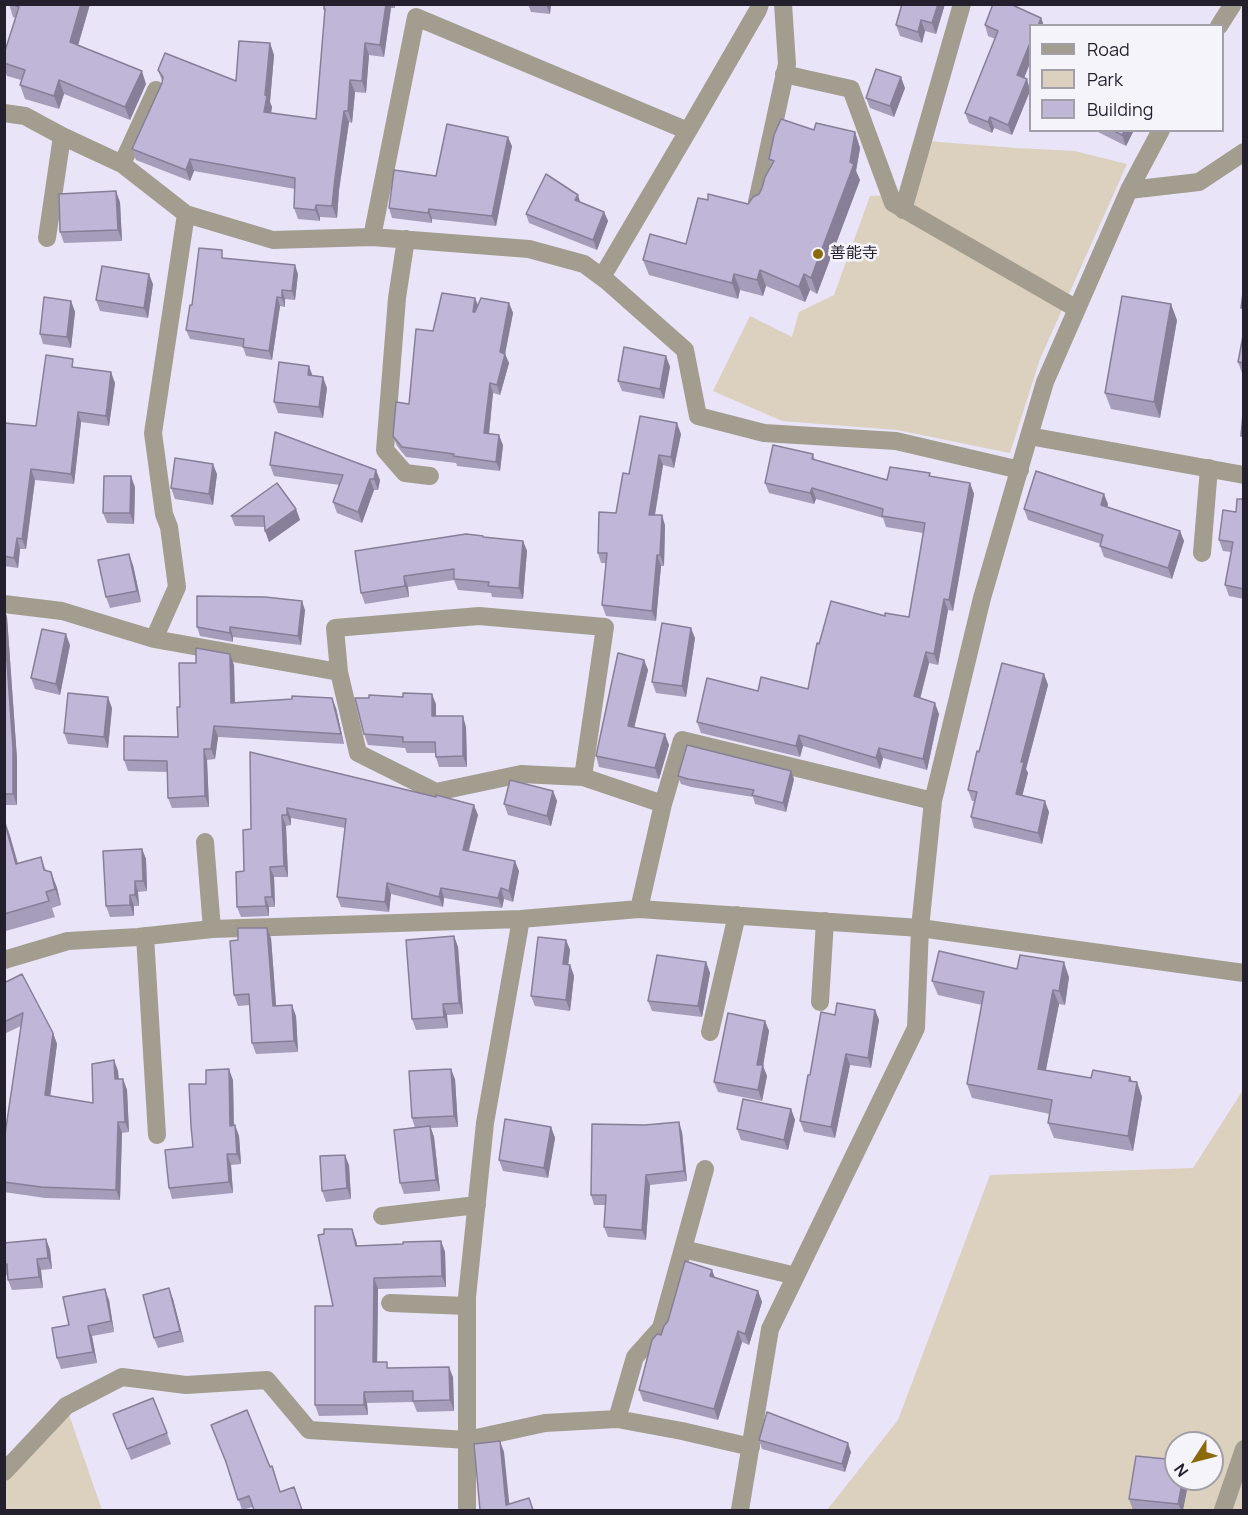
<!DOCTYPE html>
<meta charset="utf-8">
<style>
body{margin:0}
#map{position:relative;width:1248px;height:1515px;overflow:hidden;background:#eae4f9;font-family:Manrope,sans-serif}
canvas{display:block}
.frame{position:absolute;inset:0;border:6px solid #231f2c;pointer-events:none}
.legend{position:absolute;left:1029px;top:24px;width:195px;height:108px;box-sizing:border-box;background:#f6f4fb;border:2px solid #a29fa8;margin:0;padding:8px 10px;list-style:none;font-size:18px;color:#231f2c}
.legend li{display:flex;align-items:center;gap:12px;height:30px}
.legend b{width:30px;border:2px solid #a29fa8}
.north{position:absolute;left:1164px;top:1431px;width:60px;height:60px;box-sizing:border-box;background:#f6f4fb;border:2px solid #a29fa8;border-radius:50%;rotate:234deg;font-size:16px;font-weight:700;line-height:24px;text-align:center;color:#231f2c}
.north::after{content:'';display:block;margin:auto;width:21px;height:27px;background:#8c690b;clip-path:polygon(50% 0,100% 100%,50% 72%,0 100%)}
</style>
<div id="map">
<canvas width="1248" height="1515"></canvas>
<div class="frame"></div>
<ul class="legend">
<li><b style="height:8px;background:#a39d90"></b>Road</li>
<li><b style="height:16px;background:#dbd1be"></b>Park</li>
<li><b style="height:16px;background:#c0b6d8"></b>Building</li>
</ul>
<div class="north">N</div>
</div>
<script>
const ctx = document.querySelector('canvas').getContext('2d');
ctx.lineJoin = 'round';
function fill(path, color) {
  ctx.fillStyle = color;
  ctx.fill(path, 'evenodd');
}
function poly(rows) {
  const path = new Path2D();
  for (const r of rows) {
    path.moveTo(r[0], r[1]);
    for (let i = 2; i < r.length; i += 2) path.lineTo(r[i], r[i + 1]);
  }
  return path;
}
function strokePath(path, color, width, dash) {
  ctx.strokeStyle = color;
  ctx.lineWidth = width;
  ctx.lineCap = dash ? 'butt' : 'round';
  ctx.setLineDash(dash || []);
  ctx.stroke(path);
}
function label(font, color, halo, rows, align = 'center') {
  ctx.font = font + ' Manrope,"Noto Sans JP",sans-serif';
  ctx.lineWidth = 5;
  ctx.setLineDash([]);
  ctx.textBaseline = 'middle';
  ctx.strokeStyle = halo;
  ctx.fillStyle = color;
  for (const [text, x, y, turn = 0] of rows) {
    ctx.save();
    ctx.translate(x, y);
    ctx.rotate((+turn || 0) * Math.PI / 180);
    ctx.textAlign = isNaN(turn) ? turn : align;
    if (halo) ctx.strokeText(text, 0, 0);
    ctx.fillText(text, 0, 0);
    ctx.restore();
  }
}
const green = poly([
 [927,141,1017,148,1075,151,1127,164,1040,359,1010,453,897,430,782,421,713,391,750,316,792,337,799,312,834,295,870,196,900,195],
 [1243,1090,1243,1510,827,1510,898,1420,990,1175,1193,1168],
 [1176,1443,1212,1443,1212,1479,1176,1479],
 [66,1406,102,1510,5,1510,4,1458]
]);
const minor = poly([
 [1219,26,1233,4],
 [784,74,851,89,893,203,1077,309],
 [4,113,25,116,62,136,122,164,186,214,273,240,372,237,529,249,584,264,607,281,685,350,698,416,764,433,896,441,1020,470],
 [122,164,156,90],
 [1129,190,1199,182,1244,152],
 [757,202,787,64,783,4],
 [903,210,962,4],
 [372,237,416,17,688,131,758,10,760,4],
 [47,238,62,136],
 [406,239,397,298,385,450,405,473,430,476],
 [602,277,688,131],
 [1029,436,1244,475],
 [1202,553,1209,468],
 [4,604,62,611,154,639,339,672,358,753,436,792,521,774,583,777,663,804,639,909],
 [154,639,177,587,169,527,164,514,153,433,186,214],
 [339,672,335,628,479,616,605,627,583,777],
 [663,804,682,740,933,801],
 [205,842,212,929],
 [145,936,157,1135],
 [4,960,68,941,138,937,212,929,521,919,639,909,920,928,1244,973],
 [820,1002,825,921],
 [710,1032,737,915],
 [382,1216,477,1205],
 [683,1249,796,1276],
 [390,1303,467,1306],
 [617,1419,635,1357,661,1328,705,1169],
 [4,1472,66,1406,122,1377,186,1385,267,1380,309,1430,467,1440,545,1423,617,1419,682,1431,751,1447],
 [467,1510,467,1297,485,1123,521,919],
 [740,1510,770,1329,916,1028,920,928,933,801,982,598,1029,436,1045,382,1129,190,1161,130],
 [1223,1510,1244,1449]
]);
const wall = poly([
 [9,4,90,4,78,45,146,84,130,120,64,94,59,109,25,99,20,85,21,80,7,76,4,69,4,63,16,18,13,17],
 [324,4,395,4,395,8,391,8,384,57,369,55,366,93,355,92,352,123,349,122,339,190,337,218,320,217,320,221,298,219,294,208,295,189,194,171,190,181,136,160,132,149,162,83,162,81,158,70,236,81,270,43,274,55,270,102,272,107,271,113,316,119,325,12,324,9],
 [528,4,551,4,550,14,531,12],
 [945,4,936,34,925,31,922,43,900,36,896,25],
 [1041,18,1044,26,1030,26,1030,63,1024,78,1027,79,1030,91,1012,135,994,128,992,133,969,123,965,113,995,39,988,36,985,25],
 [905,88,894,117,870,108,866,98],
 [814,130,855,132,860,148,856,171,860,180,817,294,810,290,805,302,766,286,763,296,740,290,738,299,649,275,643,260,686,244,708,200,748,204,759,194,762,188,771,166,769,159],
 [1094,130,1134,130,1126,146],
 [512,146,496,226,432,219,432,223,392,218,389,208,436,176],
 [120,202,122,241,64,243,60,232],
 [581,202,604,212,608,221,597,250,529,223,526,214],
 [225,258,298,274,295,300,285,299,285,307,280,306,272,360,246,356,243,347,190,339,186,330,192,305],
 [153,284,148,318,100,311,96,300],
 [475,298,478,306,509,303,513,313,505,354,509,363,500,395,493,393,489,434,503,445,500,471,457,466,456,463,406,457,397,446,393,436,409,404,433,331],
 [71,301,75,312,71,348,43,344,40,334],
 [1177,320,1160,418,1111,409,1105,393],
 [1244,331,1244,373,1242,373,1238,362],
 [666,356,670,367,664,399,622,391,618,381],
 [309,366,312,376,327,388,323,418,278,413,274,402],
 [76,367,115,383,109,426,81,422,74,484,35,480,26,549,20,549,18,568,4,566,4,423,36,426],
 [681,434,674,468,663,465,655,515,665,525,664,566,661,566,656,621,606,616,602,605,606,563,601,563,598,553,616,513,629,474],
 [813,454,815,460,887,480,931,477,970,483,974,494,953,611,948,610,938,665,929,663,920,698,939,714,927,770,883,758,880,769,803,746,800,757,701,733,697,722,758,691,808,689,819,644,885,616,909,617,923,533,886,527,883,518,816,499,814,504,769,493,765,483],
 [270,465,380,480,378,490,374,490,362,523,337,513,333,502,340,485,274,476],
 [217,474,213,505,175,499,171,488],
 [135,487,134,524,107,523,103,513],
 [1244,499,1244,599,1229,596,1225,585,1231,552,1223,551,1219,540],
 [1108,504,1107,507,1180,531,1184,541,1172,579,1104,557,1100,546,1101,544,1028,520,1024,509],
 [296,509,300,520,269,542,265,527,235,526,231,516],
 [483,536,484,537,523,541,527,551,523,599,492,597,491,593,458,590,454,580,408,587,409,597,365,604,361,593],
 [133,565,141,602,110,608,106,597],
 [4,609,7,617,17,759,17,805,4,805],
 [305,610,301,645,233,637,233,642,200,636,197,627],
 [695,638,686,697,656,693,652,682],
 [70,645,60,695,35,689,31,678],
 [644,660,648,670,634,727,669,745,659,779,599,767,596,756],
 [234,665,235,703,336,708,344,744,218,737,215,759,207,760,209,807,172,808,168,798,167,772,128,771,124,760,178,737,180,707],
 [1044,674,1048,685,1026,769,1028,773,1022,796,1049,812,1042,844,974,828,971,817,974,801,972,801,968,790,979,752],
 [436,704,436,716,466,727,467,767,439,767,436,757,435,753,407,753,405,748,368,745,364,734],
 [112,708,108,748,68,744,64,733],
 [250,752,478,815,469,851,519,871,513,902,504,899,502,908,444,898,443,907,391,894,389,912,341,907,337,897,345,828,291,818,291,825,286,826,288,877,274,877,275,907,269,907,269,916,241,917,237,907,251,829],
 [678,776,794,779,786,812,755,804,753,797,691,787,681,784],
 [553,791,557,801,551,826,508,815,504,804],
 [4,820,10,836,18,863,41,857,46,871,51,872,57,888,61,905,52,908,55,917,6,931,4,926],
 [142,849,146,859,147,891,138,892,139,906,134,906,134,916,110,917,106,906],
 [454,936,458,947,463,1014,447,1015,448,1028,416,1030,412,1019],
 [271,938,276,1006,296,1016,298,1052,256,1054,252,1043,250,1005,238,1006,234,995],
 [566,940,570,950,568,965,570,965,574,976,570,1011,535,1006,531,996],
 [706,962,710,973,702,1017,652,1011,648,1001],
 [1017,969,1069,977,1065,1005,1059,1004,1046,1070,1091,1078,1130,1077,1132,1081,1137,1082,1142,1097,1133,1151,1054,1138,1048,1123,1050,1114,972,1098,967,1084,982,1005,938,995,932,981],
 [4,983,53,1033,57,1044,50,1096,93,1103,114,1060,118,1071,119,1079,123,1079,127,1090,129,1132,122,1133,120,1200,45,1198,4,1192,4,1141,21,1026,4,1034],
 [875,1010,879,1020,871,1068,850,1065,835,1138,804,1132,800,1121,810,1075],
 [765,1021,769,1031,763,1066,767,1076,762,1101,718,1092,714,1082],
 [455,1079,458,1127,431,1128,434,1137,440,1191,404,1194,400,1183,415,1128,412,1118],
 [233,1080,234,1125,235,1125,239,1136,241,1164,231,1165,233,1193,172,1199,169,1188,193,1147,206,1084],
 [791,1109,795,1120,788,1150,741,1140,737,1129],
 [551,1127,555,1138,548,1178,503,1171,499,1160],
 [682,1132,687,1181,650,1185,646,1240,608,1237,604,1227,606,1205,594,1205,591,1195],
 [349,1165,351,1199,326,1202,322,1191],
 [46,1239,50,1250,52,1269,41,1270,43,1288,12,1290,8,1280,8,1275,4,1276,4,1243],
 [356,1240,357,1246,403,1244,441,1241,445,1252,446,1287,378,1289,377,1362,389,1368,453,1377,454,1411,417,1412,413,1402,367,1403,368,1415,319,1416,315,1405,333,1306],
 [715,1278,758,1291,762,1302,749,1345,742,1342,718,1420,643,1401,639,1390,661,1335],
 [173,1299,184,1342,158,1348,154,1338],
 [109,1300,114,1332,92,1336,97,1363,61,1369,57,1358,69,1325],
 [247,1410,253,1507,242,1510,228,1468],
 [113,1414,167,1433,171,1444,131,1460],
 [759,1440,851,1452,845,1472,762,1449],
 [1189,1479,1183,1510,1133,1510,1129,1499]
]);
const shadedWall = poly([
 [81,4,90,4,75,56,70,42],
 [386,4,390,4,391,8,384,57,380,45],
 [546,4,551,4,550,14],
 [938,4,945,4,936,34,932,23],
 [1041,18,1044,26,1038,26],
 [921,20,925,31,922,43,918,32],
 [270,43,274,55,270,102,272,107,269,124,264,112],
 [365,43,369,55,366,93,362,81],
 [1030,43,1030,63,1021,86,1017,75],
 [142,71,146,84,130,120,125,107],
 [901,77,905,88,894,117,890,106],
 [1027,79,1030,91,1012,135,1008,125],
 [59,80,64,94,59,109,54,96],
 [350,80,355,92,352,123,348,111],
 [344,111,349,122,339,190,337,218,332,206,335,178],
 [990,117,994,128,992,133,988,122],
 [1125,130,1134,130,1126,146,1122,135],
 [855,132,860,148,856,171,860,180,817,294,811,278,850,162],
 [508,137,512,146,496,226,492,216],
 [190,159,194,171,190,181,186,170],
 [116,191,120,202,122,241,118,230],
 [578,195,581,204,575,200],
 [316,205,320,217,320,221,315,210],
 [429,209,432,219,432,223,428,213],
 [604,212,608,221,597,250,593,240],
 [295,265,298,274,295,300,292,291],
 [760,270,766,286,763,296,757,280],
 [149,274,153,284,148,318,144,308],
 [734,274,740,290,738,299,732,283],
 [804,274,810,290,805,302,799,287],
 [282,290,285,299,285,307,282,298],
 [277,297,280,306,272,360,269,351],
 [475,298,479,308,476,321,473,312],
 [71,301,75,312,71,348,67,337],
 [509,303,513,313,505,354,509,363,500,395,497,385,500,352],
 [1171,304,1177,320,1160,418,1154,402],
 [666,356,670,367,664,399,660,389],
 [309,366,313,377,308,375],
 [111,372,115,383,109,426,106,416],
 [323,377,327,388,323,418,319,407],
 [490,383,493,393,488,443,484,433],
 [78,412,81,422,74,484,71,474],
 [677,423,681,434,674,468,671,457],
 [499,435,503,445,500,471,496,462],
 [659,455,663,465,653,525,649,515],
 [213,464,217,474,213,505,209,494],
 [31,469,35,480,26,549,22,539],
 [376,470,380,480,378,490,374,479],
 [131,476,135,487,134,524,130,513],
 [370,479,374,490,362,523,358,512],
 [970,483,974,494,953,611,949,600],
 [812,488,816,499,814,504,810,493],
 [1104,494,1108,504,1105,516,1101,505],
 [296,509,300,520,269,542,265,531],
 [662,515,665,525,664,566,660,555],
 [1180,531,1184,541,1172,579,1168,568],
 [17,538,20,549,18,568,14,558],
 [523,541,527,551,523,599,519,588],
 [129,554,133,565,141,602,137,591],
 [657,555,661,566,656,621,652,611],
 [404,576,408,587,409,597,405,586],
 [944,599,948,610,938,665,934,654],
 [302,601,305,610,301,645,298,636],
 [4,609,7,617,17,759,17,805,13,794],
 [230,627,233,637,233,642,230,633],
 [691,628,695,638,686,697,682,686],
 [66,634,70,645,60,695,56,684],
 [926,652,929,663,918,707,914,696],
 [230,654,234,665,235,714,231,703],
 [644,660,648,670,632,737,628,726],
 [1044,674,1048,685,1026,769,1028,773,1020,805,1016,794,1021,762],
 [432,694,436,704,436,727,432,716],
 [108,697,112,708,108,748,104,737],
 [332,698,336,708,344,744,341,734],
 [935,703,939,714,927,770,923,759],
 [463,716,466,727,467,767,463,756],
 [214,726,218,737,215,759,211,749],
 [665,734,669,745,659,779,655,768],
 [799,735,803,746,800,757,796,746],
 [879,748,883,758,880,769,876,758],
 [204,749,207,760,209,807,205,796],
 [791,771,794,779,786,812,783,803],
 [553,791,557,801,551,826,547,816],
 [1045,801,1049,812,1042,844,1038,833],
 [474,805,478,815,466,860,463,850],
 [287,808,291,818,291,825,287,815],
 [282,815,286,826,288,877,284,866],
 [5,820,10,836,22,880,16,864],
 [142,849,146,859,147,891,143,881],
 [515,861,519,871,513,902,509,891],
 [270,867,274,877,275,907,272,897],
 [51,872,57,888,61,905,55,889],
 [135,881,138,892,139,906,135,895],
 [387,883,391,894,389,912,385,902],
 [441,888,444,898,443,907,439,897],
 [501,888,504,899,502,908,498,898],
 [130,895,134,906,134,916,130,905],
 [265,897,269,907,269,916,266,906],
 [267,928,271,938,277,1017,273,1006],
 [454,936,458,947,463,1014,459,1003],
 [566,940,570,950,567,975,563,964],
 [706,962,710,973,702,1017,698,1006],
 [1064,962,1069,977,1065,1005,1059,991],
 [570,965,574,976,570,1011,566,1000],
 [1053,990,1059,1004,1043,1084,1038,1069],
 [443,1004,447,1015,448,1028,444,1017],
 [292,1005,296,1016,298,1052,294,1041],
 [875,1010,879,1020,871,1068,868,1058],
 [765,1021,769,1031,763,1066,767,1076,762,1101,758,1090,757,1065],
 [53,1033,57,1044,49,1106,45,1095],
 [846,1054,850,1065,835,1138,831,1127],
 [114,1060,118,1071,119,1090,115,1079],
 [229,1069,233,1080,234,1136,230,1126],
 [451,1069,455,1079,458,1127,454,1116],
 [1130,1077,1135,1091,1137,1082,1142,1097,1133,1151,1128,1136],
 [123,1079,127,1090,129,1132,125,1122],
 [791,1109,795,1120,788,1150,784,1140],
 [118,1122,122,1133,120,1200,116,1190],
 [679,1122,682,1132,687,1181,684,1171],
 [235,1125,239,1136,241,1164,237,1154],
 [430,1126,434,1137,440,1191,436,1180],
 [551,1127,555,1138,548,1178,544,1168],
 [227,1154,231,1165,233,1193,229,1182],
 [345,1155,349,1165,351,1199,347,1188],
 [646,1175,650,1185,646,1240,642,1230],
 [352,1229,356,1240,360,1257,356,1246],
 [46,1239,50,1250,52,1269,48,1258],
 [441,1241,445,1252,446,1287,442,1276],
 [37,1259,41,1270,43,1288,39,1277],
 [712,1270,716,1280,710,1276],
 [374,1278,378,1289,377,1373,373,1362],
 [169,1288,173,1299,184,1342,180,1331],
 [105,1289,109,1300,114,1332,111,1321],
 [758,1291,762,1302,749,1345,745,1334],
 [88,1326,92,1336,97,1363,93,1352],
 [738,1331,742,1342,718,1420,714,1409],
 [449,1367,453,1377,454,1411,450,1400],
 [364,1392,367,1403,368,1415,364,1405],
 [500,1441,504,1452,510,1510,506,1505],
 [848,1443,851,1452,845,1472,842,1464],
 [1183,1479,1189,1479,1183,1510,1181,1510,1178,1504]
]);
const building = poly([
 [12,4,81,4,70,42,142,71,125,107,59,80,54,96,20,85,25,70,4,63,4,54,19,7,12,4],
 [324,4,386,4,380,45,365,43,362,81,350,80,348,111,344,111,335,178,332,206,316,205,315,210,294,208,295,178,190,159,186,170,132,149,162,83,163,77,158,70,165,53,236,81,239,41,270,43,265,95,267,96,264,112,316,119,325,9,324,9,324,4],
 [902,4,938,4,932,23,921,20,918,32,896,25,902,4],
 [993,4,1010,4,1041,18,1038,26,1030,26,1030,43,1017,75,1027,79,1008,125,990,117,988,122,965,113,998,31,985,25,993,4],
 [876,69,901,77,890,106,866,98,876,69],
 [781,119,814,130,816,123,855,132,850,162,854,164,811,278,804,274,799,287,760,270,757,280,734,274,732,283,643,260,650,234,686,244,698,198,708,200,708,194,748,204,753,197,759,194,762,188,765,177,774,161,769,159,774,135,781,119],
 [447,124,508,137,492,216,429,209,428,213,389,208,394,170,436,176,447,124],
 [1112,130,1125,130,1122,135,1112,130],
 [546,174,578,195,575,200,604,212,593,240,526,214,546,174],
 [116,191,118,230,60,232,59,194,116,191],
 [199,248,222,250,222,258,295,265,292,291,282,290,282,298,277,297,269,351,243,347,244,339,186,330,190,305,192,305,199,248],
 [102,266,149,274,144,308,96,300,102,266],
 [1244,285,1244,308,1241,308,1244,285],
 [442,293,475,298,473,312,475,312,481,298,509,303,500,352,505,354,497,385,490,383,484,433,499,435,496,462,453,456,454,454,402,447,393,436,396,402,409,404,416,329,433,331,442,293],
 [1122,296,1171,304,1154,402,1105,393,1122,296],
 [44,297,71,301,67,337,40,334,44,297],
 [1244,331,1244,363,1238,362,1244,331],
 [624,347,666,356,660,389,618,381,624,347],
 [46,355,73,359,72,367,111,372,106,416,78,412,71,474,31,469,22,539,17,538,14,558,4,556,4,423,36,426,46,355],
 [279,362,309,366,308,375,323,377,319,407,274,402,279,362],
 [1244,403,1244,436,1241,436,1244,403],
 [640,416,677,423,671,457,659,455,649,515,662,515,660,555,657,555,652,611,602,605,607,553,598,553,599,512,616,513,623,473,629,474,640,416],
 [275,432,376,470,374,479,370,479,358,512,333,502,343,475,270,465,275,432],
 [773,445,813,454,812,459,887,480,890,467,930,473,929,476,970,483,949,600,944,599,934,654,926,652,914,696,935,703,923,759,879,748,876,758,799,735,796,746,697,722,707,678,758,691,761,677,808,689,817,643,819,644,831,601,885,616,885,613,909,617,925,523,882,516,883,509,812,488,810,493,765,483,773,445],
 [175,458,213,464,209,494,171,488,175,458],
 [1036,471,1104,494,1101,505,1180,531,1168,568,1100,546,1103,535,1024,509,1036,471],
 [104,476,131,476,130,513,103,513,104,476],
 [277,483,296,509,265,531,264,516,231,516,277,483],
 [1237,499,1244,499,1244,589,1225,585,1233,542,1219,540,1223,510,1236,512,1237,499],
 [466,534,483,536,483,537,523,541,519,588,488,586,489,582,454,579,454,569,404,576,405,586,361,593,355,551,466,534],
 [129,554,137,591,106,597,98,560,129,554],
 [197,596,265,597,302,601,298,636,230,627,230,633,197,627,197,596],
 [4,620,13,748,13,794,4,794,4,620],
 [662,623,691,628,682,686,652,682,662,623],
 [42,629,66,634,56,684,31,678,42,629],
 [196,648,230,654,231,703,292,699,292,696,332,698,341,734,214,726,211,749,204,749,205,796,168,798,167,761,124,760,124,736,178,737,177,707,180,707,179,663,196,663,196,648],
 [618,653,644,660,628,726,665,734,655,768,596,756,618,653],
 [1002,663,1044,674,1021,762,1024,762,1016,794,1045,801,1038,833,971,817,977,792,968,790,977,751,979,752,1002,663],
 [68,693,108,697,104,737,64,733,68,693],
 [403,693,432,694,432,716,463,716,463,756,436,757,435,742,403,742,403,737,364,734,355,698,369,698,369,695,403,697,403,693],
 [687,745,791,771,783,803,752,795,754,790,688,779,678,776,687,745],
 [250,752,436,797,436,795,474,805,463,850,515,861,509,891,501,888,498,898,441,888,439,897,387,883,385,902,337,897,346,819,287,808,287,815,282,815,284,866,270,867,272,897,265,897,266,906,237,907,236,872,244,871,243,830,251,829,250,752],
 [510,780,553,791,547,816,504,804,510,780],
 [4,820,16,864,41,857,44,870,51,872,55,889,46,892,49,901,4,914,4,820],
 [142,849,143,881,135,881,135,895,130,895,130,905,106,906,103,851,142,849],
 [238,928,267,928,273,1006,292,1005,294,1041,252,1043,249,994,234,995,230,941,238,940,238,928],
 [454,936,459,1003,443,1004,444,1017,412,1019,406,940,454,936],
 [538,937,566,940,563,964,570,965,566,1000,531,996,538,937],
 [939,951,1017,969,1020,955,1064,962,1059,991,1053,990,1038,1069,1091,1078,1093,1070,1130,1077,1129,1081,1137,1082,1128,1136,1048,1123,1052,1100,967,1084,984,992,932,981,939,951],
 [657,955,706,962,698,1006,648,1001,657,955],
 [22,974,53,1033,45,1095,93,1103,92,1064,114,1060,115,1079,123,1079,125,1122,118,1122,116,1190,41,1187,4,1182,4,1141,23,1013,4,1022,4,983,22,974],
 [837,1003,875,1010,868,1058,846,1054,831,1127,800,1121,808,1075,810,1075,821,1012,835,1015,837,1003],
 [728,1013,765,1021,757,1065,763,1065,758,1090,714,1082,728,1013],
 [229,1069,230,1126,235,1125,237,1154,227,1154,229,1182,169,1188,165,1150,193,1147,191,1126,189,1084,206,1084,206,1070,229,1069],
 [451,1069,454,1116,412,1118,409,1071,451,1069],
 [743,1099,791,1109,784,1140,737,1129,743,1099],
 [505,1119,551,1127,544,1168,499,1160,505,1119],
 [679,1122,684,1171,646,1175,642,1230,604,1227,606,1195,591,1195,592,1124,645,1125,679,1122],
 [430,1126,436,1180,400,1183,394,1130,430,1126],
 [345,1155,347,1188,322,1191,320,1156,345,1155],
 [324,1229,352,1229,356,1246,403,1244,403,1242,441,1241,442,1276,374,1278,373,1362,387,1362,387,1368,449,1367,450,1400,413,1401,413,1391,364,1392,364,1405,315,1405,315,1306,333,1306,318,1235,324,1234,324,1229],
 [46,1239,48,1258,37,1259,39,1277,8,1280,7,1264,4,1264,4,1243,46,1239],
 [685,1261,712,1270,710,1276,758,1291,745,1334,738,1331,714,1409,639,1390,652,1340,657,1334,661,1335,664,1326,668,1321,685,1261],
 [169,1288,180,1331,154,1338,143,1295,169,1288],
 [105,1289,111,1321,88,1326,93,1352,57,1358,52,1328,69,1325,63,1297,105,1289],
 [153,1398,167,1433,127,1449,113,1414,153,1398],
 [247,1410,270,1467,272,1466,280,1492,294,1487,302,1510,254,1510,249,1496,238,1500,226,1462,211,1425,247,1410],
 [767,1412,848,1443,842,1464,759,1440,767,1412],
 [500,1441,506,1505,529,1498,533,1510,480,1510,474,1444,500,1441],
 [1136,1456,1176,1460,1176,1479,1183,1479,1178,1504,1129,1499,1136,1456]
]);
const markers = [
 [818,254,6,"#8c690b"]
];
const poiNames = [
 ["善能寺",830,254]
];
fill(green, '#dbd1be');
strokePath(minor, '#a39d90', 18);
fill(wall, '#a59dba');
fill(shadedWall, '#867f97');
fill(building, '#c0b6d8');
strokePath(building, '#867f97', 1.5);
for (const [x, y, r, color] of markers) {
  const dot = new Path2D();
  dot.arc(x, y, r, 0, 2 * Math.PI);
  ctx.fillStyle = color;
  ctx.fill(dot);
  strokePath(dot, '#f6f4fb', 2);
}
label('16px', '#231f2c', '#f6f4fb', poiNames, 'left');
</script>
